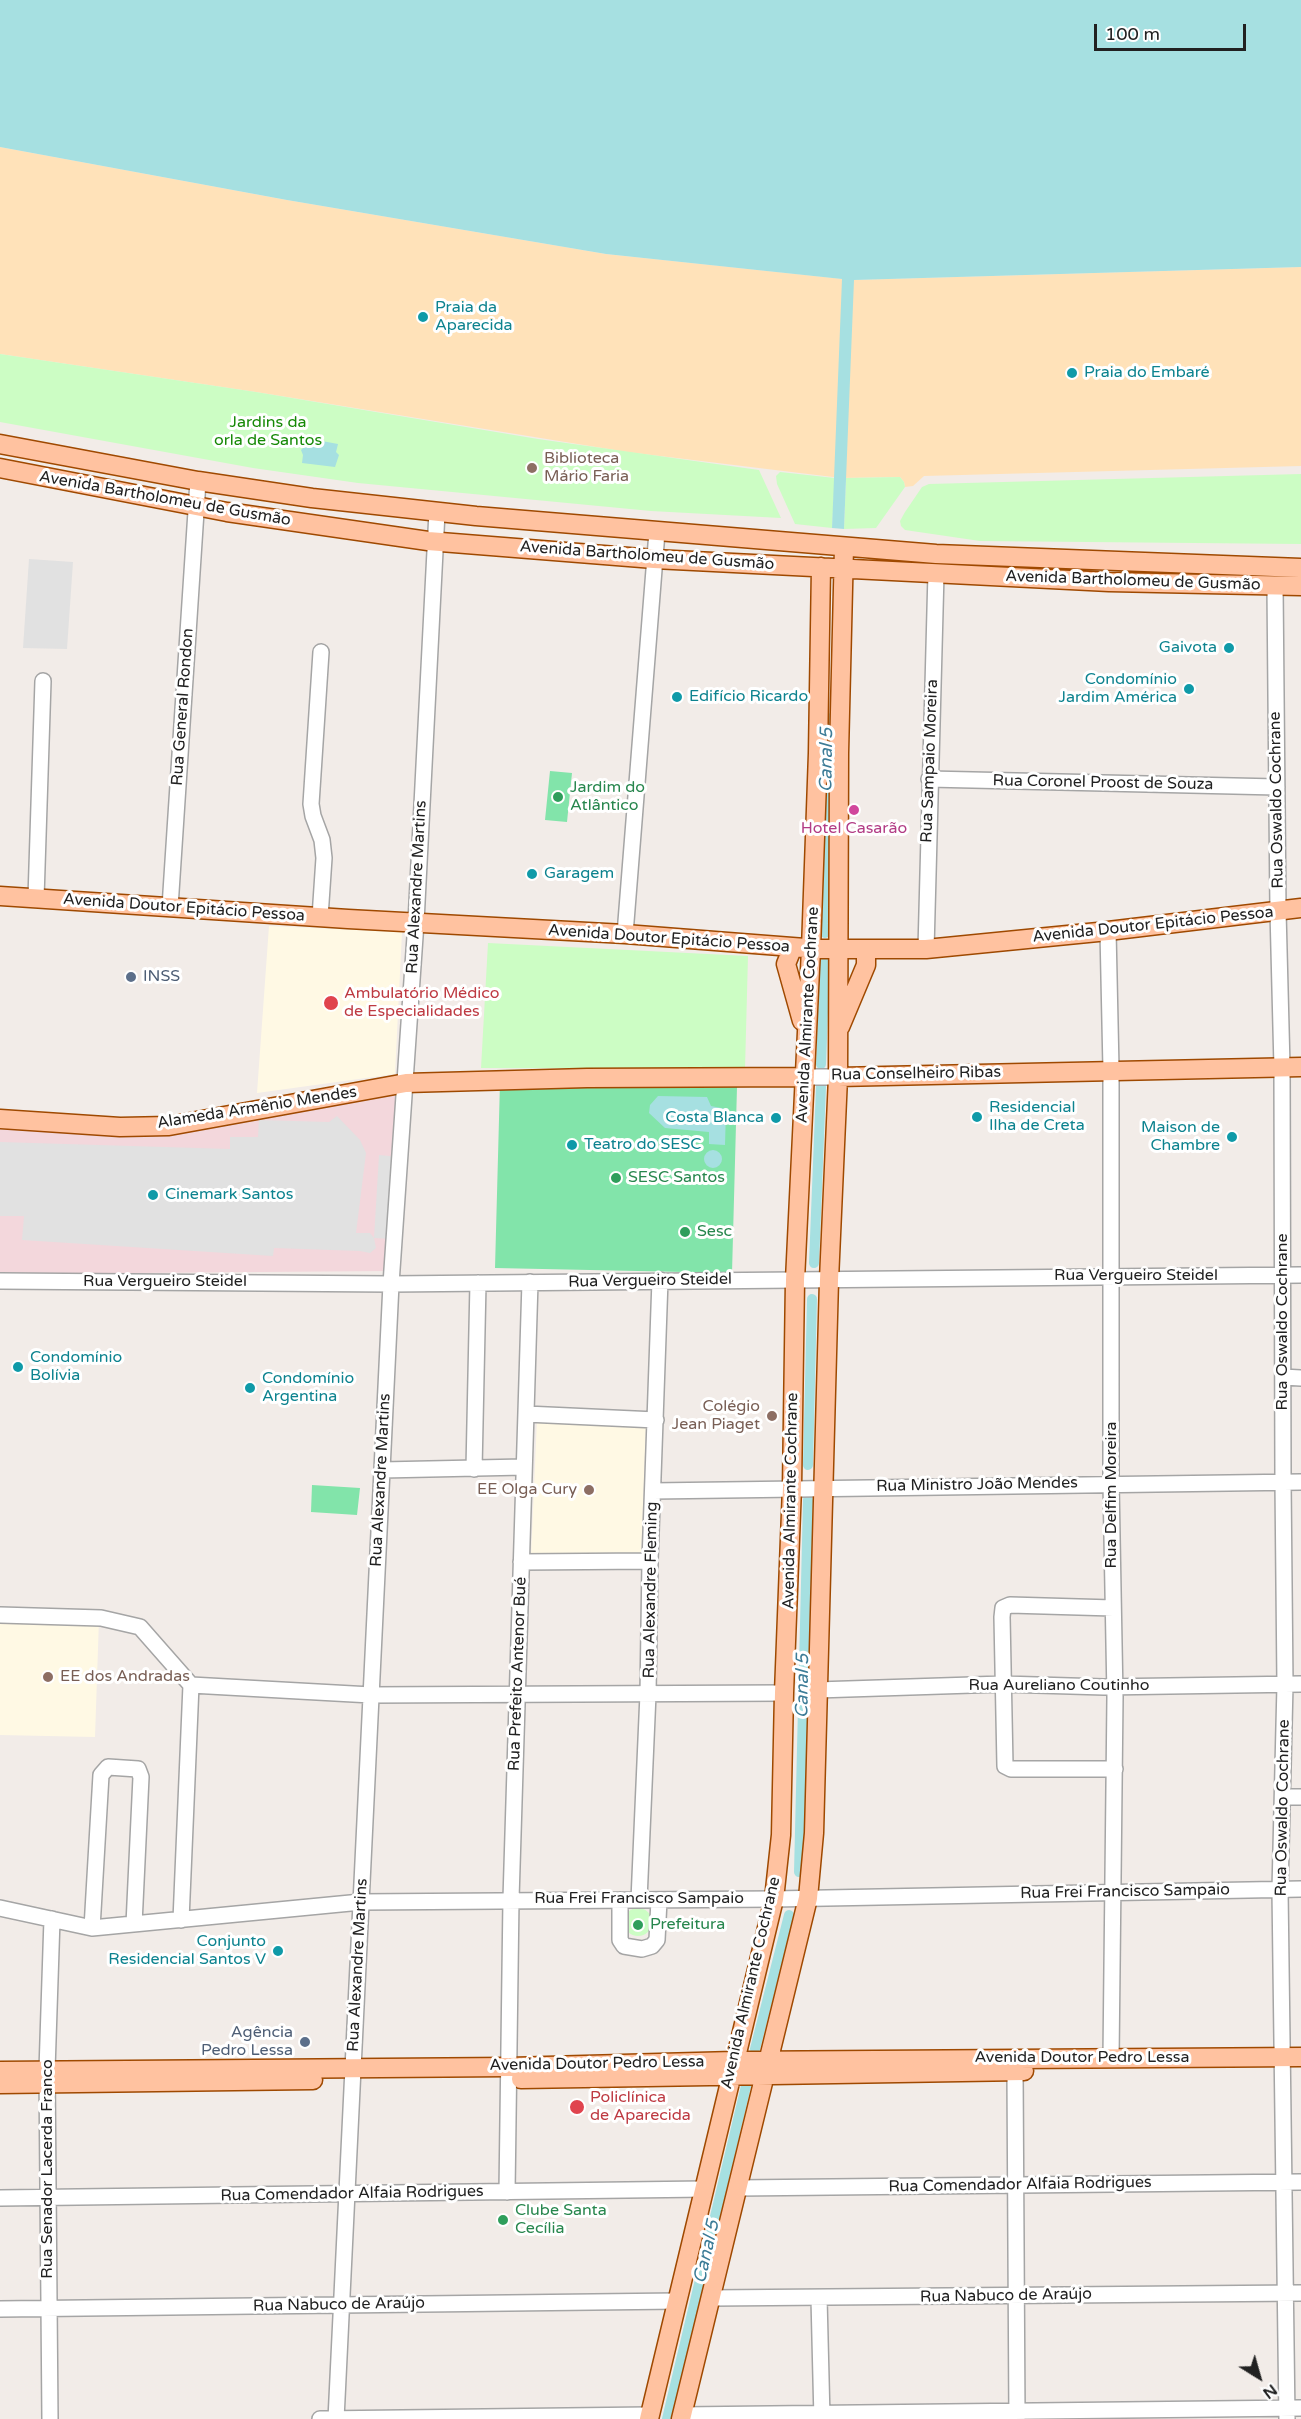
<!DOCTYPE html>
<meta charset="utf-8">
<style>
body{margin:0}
#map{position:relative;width:1301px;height:2419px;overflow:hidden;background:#f2ece8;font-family:"Varela Round",sans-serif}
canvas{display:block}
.north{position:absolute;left:1229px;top:2347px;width:60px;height:60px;-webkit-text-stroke:4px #fff;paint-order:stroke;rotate:143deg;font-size:16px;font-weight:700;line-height:24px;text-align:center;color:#212121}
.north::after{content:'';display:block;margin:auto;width:21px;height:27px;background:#212121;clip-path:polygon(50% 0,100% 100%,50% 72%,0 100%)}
.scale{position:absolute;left:1094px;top:24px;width:152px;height:27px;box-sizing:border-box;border:3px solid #212121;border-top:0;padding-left:8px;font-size:18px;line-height:21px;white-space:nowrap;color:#212121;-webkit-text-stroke:4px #fff;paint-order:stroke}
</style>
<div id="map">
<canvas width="1301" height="2419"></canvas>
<div class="north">N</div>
<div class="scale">100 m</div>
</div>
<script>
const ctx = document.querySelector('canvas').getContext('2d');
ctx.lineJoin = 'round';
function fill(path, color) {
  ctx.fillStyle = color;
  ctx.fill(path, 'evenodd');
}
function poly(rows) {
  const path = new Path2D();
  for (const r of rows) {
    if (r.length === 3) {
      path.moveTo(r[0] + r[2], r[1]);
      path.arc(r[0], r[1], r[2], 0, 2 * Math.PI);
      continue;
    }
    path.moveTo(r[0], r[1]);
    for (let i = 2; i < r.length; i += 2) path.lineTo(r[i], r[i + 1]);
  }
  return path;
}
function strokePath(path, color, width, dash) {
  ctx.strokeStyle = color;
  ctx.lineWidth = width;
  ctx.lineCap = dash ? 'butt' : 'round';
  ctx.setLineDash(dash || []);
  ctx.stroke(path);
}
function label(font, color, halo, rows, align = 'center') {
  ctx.font = font + ' "Varela Round",sans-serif';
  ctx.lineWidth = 6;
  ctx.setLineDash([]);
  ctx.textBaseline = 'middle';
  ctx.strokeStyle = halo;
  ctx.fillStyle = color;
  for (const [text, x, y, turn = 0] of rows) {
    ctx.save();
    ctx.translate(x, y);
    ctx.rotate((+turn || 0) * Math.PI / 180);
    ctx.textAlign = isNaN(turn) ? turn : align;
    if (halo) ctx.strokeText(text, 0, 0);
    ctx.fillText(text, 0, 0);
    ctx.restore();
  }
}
const commercial = poly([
 [397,1090,390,1271,0,1274,0,1124,175,1130]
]);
const education = poly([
 [269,926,402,932,395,1074,257,1093],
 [537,1420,646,1425,641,1555,531,1556],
 [0,1617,99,1619,95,1737,0,1735]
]);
const sand = poly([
 [0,147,287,200,606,254,853,280,1301,267,1301,466,924,476,913,486,905,487,904,482,900,477,841,478,627,452,256,392,0,354]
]);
const park = poly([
 [0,354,256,392,538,439,759,470,781,518,651,511,358,483,253,468,0,422],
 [780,472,835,478,832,528,795,524,777,484,776,476],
 [1301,474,1301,544,980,541,905,530,901,526,900,521,905,512,922,487,929,484],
 [900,477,904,482,905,487,876,528,844,529,846,478],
 [488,943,748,956,745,1069,481,1068],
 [638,1922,14]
]);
const pitch = poly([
 [550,771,572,773,567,822,545,820],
 [500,1082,737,1087,732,1273,495,1268],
 [312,1485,360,1488,357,1515,311,1512]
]);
const parking = poly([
 [29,559,73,562,67,649,23,648],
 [337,1116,360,1140,366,1153,356,1233,370,1233,374,1238,379,1155,399,1157,392,1239,374,1238,376,1248,370,1253,360,1251,274,1248,273,1256,22,1240,24,1216,0,1216,0,1142,230,1149,230,1137,258,1137,259,1120,329,1122]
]);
const water = poly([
 [0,0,1301,0,1301,267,854,280,844,529,832,528,842,279,606,254,287,200,0,147],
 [306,438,338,444,336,452,339,455,335,467,302,463,303,455,301,450,304,447],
 [658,1096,707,1097,711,1106,726,1109,725,1145,709,1144,709,1132,665,1128,649,1113,650,1105],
 [713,1159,9]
]);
const canal = poly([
 [825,933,828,718],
 [821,1064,825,962],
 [814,1263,821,1087],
 [808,1465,812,1299],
 [799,1872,808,1500],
 [755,2049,789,1915],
 [667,2419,746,2086]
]);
const minor = poly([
 [1275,586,1278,911,1282,1067,1283,1482,1285,1685,1280,1890,1287,2419],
 [929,779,1277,787],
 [36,898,43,681],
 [170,907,198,481],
 [320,917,324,858,322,840,313,816,311,804,321,652],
 [1108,931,1111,1069,1111,1483,1115,1697,1111,2058],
 [625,934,657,532],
 [926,949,936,573],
 [805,1077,838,1077],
 [0,1281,391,1284,1301,1275],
 [1283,1377,1301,1378],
 [526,1414,656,1420],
 [474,1469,478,1283],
 [382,1470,524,1467],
 [653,1491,1301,1482],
 [521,1562,650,1561],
 [1113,1608,1010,1605,1003,1608,1002,1617,1005,1766,1011,1769,1115,1769],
 [0,1615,101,1618,140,1627,191,1685,371,1695,784,1693],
 [817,1690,1003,1684,1104,1687,1301,1684],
 [1283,1797,1301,1797],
 [620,1900,620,1940,624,1946,642,1949,652,1946,657,1940,659,1900],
 [639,1900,648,1694,650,1561,660,1280],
 [0,1908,92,1928,361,1902,774,1899,1301,1889],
 [181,1920,191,1685],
 [92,1928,101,1775,108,1767,138,1769,141,1777,134,1924],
 [1015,2071,1017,2419],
 [738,2188,1301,2182],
 [507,2192,511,1899,530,1282],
 [0,2198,705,2189],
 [711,2298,1301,2293],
 [819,2298,822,2419],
 [0,2309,678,2301],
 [682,2415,1301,2408],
 [50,2419,47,2070,52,1919],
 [320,2419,649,2415],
 [336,2419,391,1284,416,922,437,512]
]);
const major = poly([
 [0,444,198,481,312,498,476,516,936,554,1301,568],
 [0,468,227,512,428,541,654,559,813,567,1109,582,1301,586],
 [0,896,348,919,625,934,818,949,926,949,1108,931,1301,908],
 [792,949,786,964,802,1021],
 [840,1027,866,965,866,949],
 [838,1077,1301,1067],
 [0,1119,120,1127,169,1126,406,1083,587,1078,805,1077],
 [0,2071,509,2067,734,2061,1301,2057],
 [521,2079,1024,2071],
 [0,2084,313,2080],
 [649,2419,774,1899,781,1835,784,1693,792,1487,795,1280,811,949,818,753,821,567],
 [681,2419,808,1898,814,1833,829,1280,838,1077,839,753,844,547]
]);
const markers = [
 [423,317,6,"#0f9aa8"],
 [1072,373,6,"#0f9aa8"],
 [532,468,6,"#8d6e63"],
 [1229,648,6,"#0f9aa8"],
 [1189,689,6,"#0f9aa8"],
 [677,697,6,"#0f9aa8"],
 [558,797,6,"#2e9e5b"],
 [854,810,6,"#d1479c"],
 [532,874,6,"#0f9aa8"],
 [131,977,6,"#5c6f8a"],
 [331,1003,8,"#e0444e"],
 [977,1117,6,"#0f9aa8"],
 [776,1118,6,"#0f9aa8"],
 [1232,1137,6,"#0f9aa8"],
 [572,1145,6,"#0f9aa8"],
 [616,1178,6,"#2e9e5b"],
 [153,1195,6,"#0f9aa8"],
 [685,1232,6,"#2e9e5b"],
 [18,1367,6,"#0f9aa8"],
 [250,1388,6,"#0f9aa8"],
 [772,1416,6,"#8d6e63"],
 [589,1490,6,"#8d6e63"],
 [48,1677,6,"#8d6e63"],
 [638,1925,6,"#2e9e5b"],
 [278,1951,6,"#0f9aa8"],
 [305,2042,6,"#5c6f8a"],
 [577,2107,8,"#e0444e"],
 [503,2220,6,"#2e9e5b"]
];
const cultureNames = [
 ["Praia da",435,308],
 ["Aparecida",435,326],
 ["Praia do Embaré",1084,373],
 ["Gaivota",1217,648,"right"],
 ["Condomínio",1177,680,"right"],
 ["Jardim América",1177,698,"right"],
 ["Edifício Ricardo",689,697],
 ["Garagem",544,874],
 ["Residencial",989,1108],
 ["Ilha de Creta",989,1126],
 ["Costa Blanca",764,1118,"right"],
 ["Maison de",1220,1128,"right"],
 ["Chambre",1220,1146,"right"],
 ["Teatro do SESC",584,1145],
 ["Cinemark Santos",165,1195],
 ["Condomínio",30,1358],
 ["Bolívia",30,1376],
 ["Condomínio",262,1379],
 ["Argentina",262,1397],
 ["Conjunto",266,1942,"right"],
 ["Residencial Santos V",266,1960,"right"]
];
const parkNames = [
 ["Jardins da",268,423],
 ["orla de Santos",268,441]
];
const educationNames = [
 ["Biblioteca",544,459],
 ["Mário Faria",544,477],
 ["Colégio",760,1407,"right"],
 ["Jean Piaget",760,1425,"right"],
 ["EE Olga Cury",577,1490,"right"],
 ["EE dos Andradas",60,1677]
];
const streetNames = [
 ["Avenida Bartholomeu de Gusmão",165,499,10],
 ["Avenida Bartholomeu de Gusmão",647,556,4],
 ["Avenida Bartholomeu de Gusmão",1133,581,2],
 ["Rua General Rondon",183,707,-86],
 ["Rua Sampaio Moreira",930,761,-88],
 ["Rua Coronel Proost de Souza",1103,783,1],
 ["Rua Oswaldo Cochrane",1277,800,-91],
 ["Rua Alexandre Martins",417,887,-87],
 ["Avenida Doutor Epitácio Pessoa",184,908,4],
 ["Avenida Doutor Epitácio Pessoa",1153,925,-6],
 ["Avenida Doutor Epitácio Pessoa",669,939,4],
 ["Avenida Almirante Cochrane",808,1015,-87],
 ["Rua Conselheiro Ribas",916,1074,-1],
 ["Alameda Armênio Mendes",257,1108,-9],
 ["Rua Vergueiro Steidel",1136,1276],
 ["Rua Vergueiro Steidel",650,1281,-1],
 ["Rua Vergueiro Steidel",165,1282],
 ["Rua Oswaldo Cochrane",1283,1322,-90],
 ["Rua Alexandre Martins",381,1480,-87],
 ["Rua Ministro João Mendes",977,1485,-1],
 ["Rua Delfim Moreira",1112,1495,-90],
 ["Avenida Almirante Cochrane",791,1501,-89],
 ["Rua Alexandre Fleming",651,1590,-89],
 ["Rua Prefeito Antenor Bué",518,1674,-88],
 ["Rua Aureliano Coutinho",1059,1686],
 ["Rua Oswaldo Cochrane",1283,1808,-89],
 ["Rua Frei Francisco Sampaio",1125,1892,-1],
 ["Rua Frei Francisco Sampaio",639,1899],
 ["Rua Alexandre Martins",358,1965,-87],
 ["Avenida Almirante Cochrane",751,1983,-77],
 ["Avenida Doutor Pedro Lessa",1082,2058],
 ["Avenida Doutor Pedro Lessa",597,2064,-1],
 ["Rua Senador Lacerda Franco",48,2169,-90],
 ["Rua Comendador Alfaia Rodrigues",1020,2185,-1],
 ["Rua Comendador Alfaia Rodrigues",352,2194,-1],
 ["Rua Nabuco de Araújo",1006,2296,-1],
 ["Rua Nabuco de Araújo",339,2305,-1]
];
const leisureNames = [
 ["Jardim do",570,788],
 ["Atlântico",570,806],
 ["SESC Santos",628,1178],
 ["Sesc",697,1232],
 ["Prefeitura",650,1925],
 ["Clube Santa",515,2211],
 ["Cecília",515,2229]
];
const hotelNames = [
 ["Hotel Casarão",854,829]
];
const serviceNames = [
 ["INSS",143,977],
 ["Agência",293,2033,"right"],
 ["Pedro Lessa",293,2051,"right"]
];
const healthNames = [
 ["Ambulatório Médico",344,994],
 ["de Especialidades",344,1012],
 ["Policlínica",590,2098],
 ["de Aparecida",590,2116]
];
const waterNames = [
 ["Canal 5",827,760,-89],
 ["Canal 5",803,1686,-89],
 ["Canal 5",707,2252,-77]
];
fill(commercial, '#f3d7dc');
fill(education, '#fff9e4');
fill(sand, '#ffe2b9');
fill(park, '#ccfdc4');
fill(pitch, '#82e4aa');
fill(parking, '#e1e1e1');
fill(water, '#a6e0e1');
strokePath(canal, '#a6e0e1', 10);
strokePath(minor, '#a5a5a5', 18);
strokePath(major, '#9f4900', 21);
strokePath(minor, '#fff', 15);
strokePath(major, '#ffc2a0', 18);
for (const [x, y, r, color] of markers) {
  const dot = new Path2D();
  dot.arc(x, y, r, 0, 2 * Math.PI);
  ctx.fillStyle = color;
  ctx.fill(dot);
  strokePath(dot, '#fff', 2);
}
label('16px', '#0d838f', '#fff', cultureNames, 'left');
label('16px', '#168906', '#fff', parkNames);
label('16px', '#785e54', '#fff', educationNames, 'left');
label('16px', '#212121', '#fff', streetNames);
label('16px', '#27864d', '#fff', leisureNames, 'left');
label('16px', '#b23c85', '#fff', hotelNames);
label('16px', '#4e5e75', '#fff', serviceNames, 'left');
label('16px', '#be3a42', '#fff', healthNames, 'left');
label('italic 18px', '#3c7c97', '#fff', waterNames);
</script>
